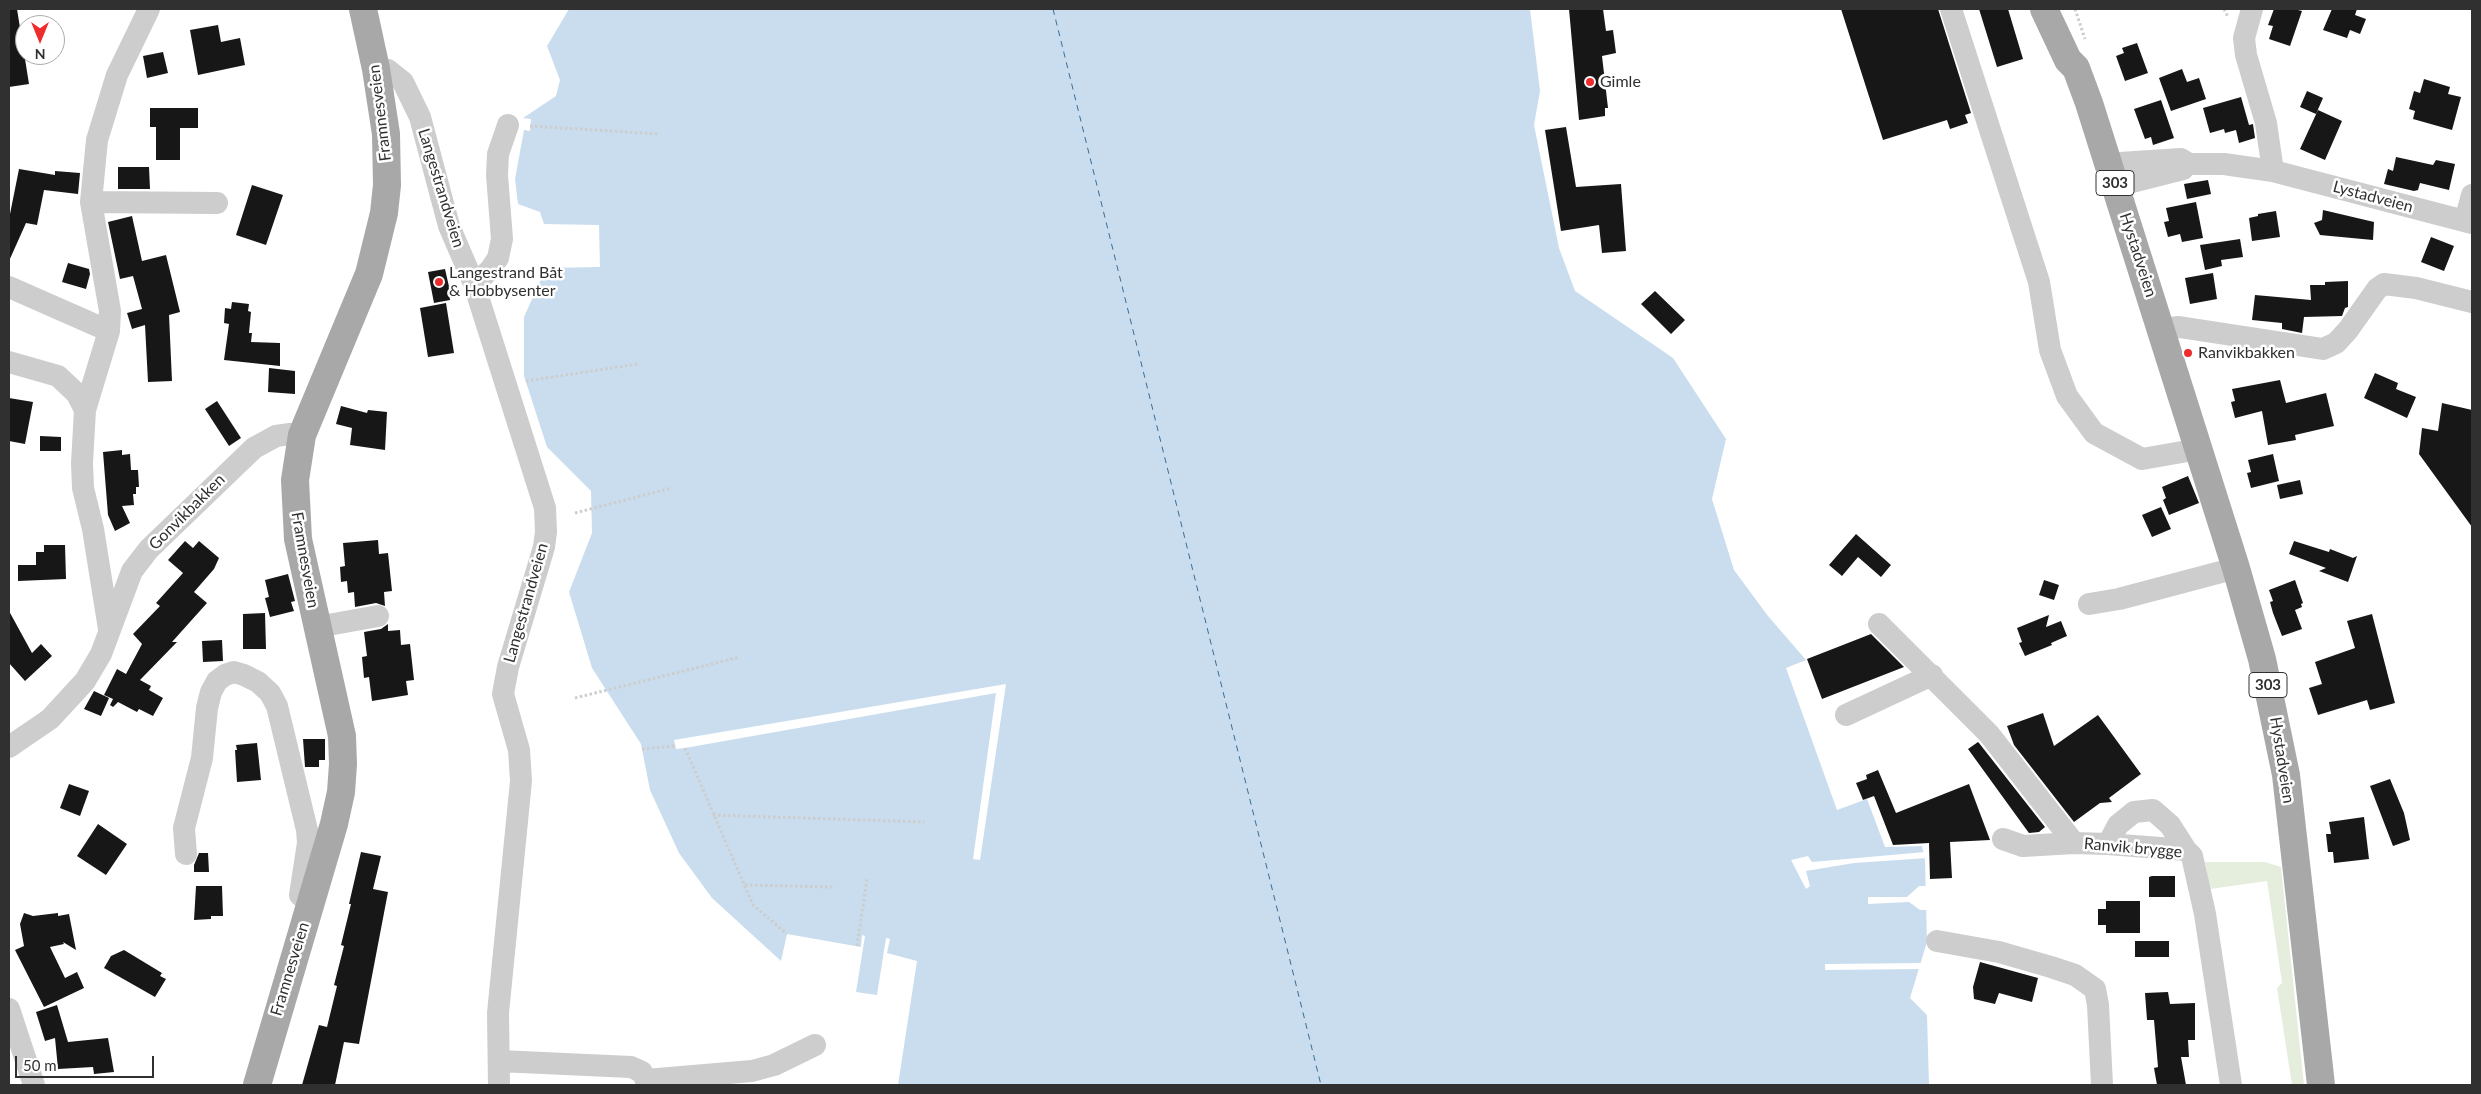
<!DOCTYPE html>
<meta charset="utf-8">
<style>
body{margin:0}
#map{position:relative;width:2481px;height:1094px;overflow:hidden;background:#fff;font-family:Lato,sans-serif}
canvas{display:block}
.frame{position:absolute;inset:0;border:10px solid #303030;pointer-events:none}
.north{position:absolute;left:15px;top:15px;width:50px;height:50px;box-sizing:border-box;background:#fff;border:1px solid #acacac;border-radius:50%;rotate:180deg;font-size:14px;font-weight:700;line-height:20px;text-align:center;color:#303030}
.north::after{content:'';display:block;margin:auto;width:18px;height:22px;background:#ed2c2e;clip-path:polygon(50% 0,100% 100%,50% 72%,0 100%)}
.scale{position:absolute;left:15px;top:1056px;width:139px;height:22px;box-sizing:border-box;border:2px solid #303030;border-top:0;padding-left:6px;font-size:15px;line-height:18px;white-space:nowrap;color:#303030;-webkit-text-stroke:4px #fff;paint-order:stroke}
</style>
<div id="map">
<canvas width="2481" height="1094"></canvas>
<div class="frame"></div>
<div class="north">N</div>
<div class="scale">50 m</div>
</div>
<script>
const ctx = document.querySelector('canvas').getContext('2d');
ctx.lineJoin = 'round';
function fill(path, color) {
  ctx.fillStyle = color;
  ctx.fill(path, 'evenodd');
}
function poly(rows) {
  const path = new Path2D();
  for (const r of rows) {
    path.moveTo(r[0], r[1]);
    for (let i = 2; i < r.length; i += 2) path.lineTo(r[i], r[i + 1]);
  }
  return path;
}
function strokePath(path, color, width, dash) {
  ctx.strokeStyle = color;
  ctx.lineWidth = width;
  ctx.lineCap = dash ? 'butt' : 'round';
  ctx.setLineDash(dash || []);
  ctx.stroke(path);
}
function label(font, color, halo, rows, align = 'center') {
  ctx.font = font + ' Lato,sans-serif';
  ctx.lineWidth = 5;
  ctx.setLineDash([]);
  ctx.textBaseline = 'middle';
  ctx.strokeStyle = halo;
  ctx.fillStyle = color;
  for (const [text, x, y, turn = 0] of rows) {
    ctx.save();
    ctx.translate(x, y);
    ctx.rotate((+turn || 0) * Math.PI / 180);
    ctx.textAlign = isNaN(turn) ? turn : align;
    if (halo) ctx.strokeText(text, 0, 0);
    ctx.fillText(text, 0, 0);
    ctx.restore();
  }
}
const green = poly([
 [2205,862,2265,862,2281,867,2304,1085,2292,1085,2277,988,2282,983,2267,881,2210,889]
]);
const water = poly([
 [569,9,1530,9,1540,91,1534,125,1559,248,1575,291,1673,358,1726,439,1712,499,1734,570,1768,616,1806,660,1786,668,1837,810,1867,799,1885,847,1922,846,1925,860,1927,942,1910,998,1927,1015,1929,1085,898,1085,917,961,887,953,890,939,886,938,877,995,856,992,865,936,862,935,861,947,787,934,781,961,712,898,679,853,650,790,641,744,592,668,569,592,592,533,591,491,547,447,524,376,524,317,546,268,600,267,599,225,544,224,540,212,518,204,515,179,524,130,530,131,531,119,523,118,556,96,560,80,547,46]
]);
const pier = poly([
 [1006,684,980,860,973,859,996,693,685,748,676,749,674,740],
 [1925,852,1927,858,1854,863,1806,871,1810,886,1806,889,1791,860,1808,856,1812,862],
 [1919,886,1926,886,1928,910,1920,910,1909,902,1868,904,1868,897,1907,897],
 [1925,963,1922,969,1825,970,1825,964]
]);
const ferry = poly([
 [1053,9,1321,1085]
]);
const building = poly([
 [9,9,17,9,29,84,9,87],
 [1569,9,1603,9,1606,31,1613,30,1616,53,1602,56,1608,108,1605,108,1605,116,1579,120],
 [1841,9,1938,9,1971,113,1965,115,1968,123,1950,129,1947,120,1883,140],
 [1979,9,2008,9,2023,59,1997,67],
 [2274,9,2294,9,2302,11,2290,46,2269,39,2273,26,2268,25],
 [2332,9,2357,9,2355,15,2366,19,2360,34,2350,30,2347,38,2323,30],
 [218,25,221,42,240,38,245,65,198,75,190,30],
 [2137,43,2148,73,2125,81,2116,56,2124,53,2122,48],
 [163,52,168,73,147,78,143,56],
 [2182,69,2187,82,2199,78,2206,99,2171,111,2159,78],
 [2424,79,2450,87,2448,94,2461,97,2452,130,2413,119,2415,111,2409,109,2414,91,2420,93],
 [2307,91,2323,98,2316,114,2300,107],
 [2241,97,2249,125,2253,124,2255,138,2239,143,2236,130,2225,133,2224,129,2210,133,2203,108],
 [2161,100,2174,138,2153,145,2151,137,2145,139,2134,109],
 [150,108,198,108,198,128,180,128,180,160,156,160,156,127,150,127],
 [2318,110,2342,121,2325,160,2300,149],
 [1566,127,1576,187,1621,184,1626,251,1602,253,1599,225,1561,231,1545,130],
 [2396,157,2433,165,2436,160,2455,164,2449,190,2420,183,2418,190,2414,191,2384,184,2388,169,2393,171],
 [118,167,149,167,150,189,118,189],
 [19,169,55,175,55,171,80,173,78,194,44,190,37,225,26,223,9,261,9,219],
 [2208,180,2211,194,2187,199,2184,184],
 [252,185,283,195,266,245,236,235],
 [2196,202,2203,238,2182,242,2180,234,2168,237,2164,222,2169,221,2166,208],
 [2323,210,2374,222,2373,240,2320,235,2314,223,2322,220],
 [2276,211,2280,237,2252,241,2249,218,2258,216,2258,214],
 [132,216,142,261,166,255,180,312,169,315,172,381,148,382,145,325,132,329,127,313,142,309,133,276,120,279,108,222],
 [2431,237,2454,246,2444,271,2421,262],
 [2240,239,2243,257,2221,260,2222,266,2205,270,2200,245],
 [68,263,89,269,90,274,86,289,62,282],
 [445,269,450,291,449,291,450,300,434,303,428,272],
 [2213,273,2217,299,2190,304,2185,278],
 [2348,281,2348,307,2345,308,2342,316,2304,317,2302,333,2282,329,2282,323,2252,320,2255,295,2311,300,2310,285,2325,285,2325,282],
 [1655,291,1685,320,1671,334,1641,304],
 [232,302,249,304,248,311,251,312,249,333,252,333,251,342,280,343,280,366,224,360,229,324,224,323,225,308,231,309],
 [446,303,454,353,428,357,420,308],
 [269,368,295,371,295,394,268,392],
 [2375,373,2398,383,2396,389,2416,397,2407,418,2364,398],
 [2280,380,2286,403,2326,393,2334,426,2295,435,2296,440,2268,445,2262,411,2235,418,2231,402,2235,401,2232,389],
 [9,398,33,402,25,444,9,441],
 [217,401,241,438,229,446,205,409],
 [2442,403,2472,410,2472,527,2419,454,2422,428,2438,431],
 [341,406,367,413,368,410,387,412,385,450,350,445,352,428,336,424],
 [40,436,61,437,61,451,40,451],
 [122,450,122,455,130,454,131,470,138,470,139,487,136,487,136,494,133,494,134,505,122,506,130,523,115,531,108,515,103,452],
 [2273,454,2279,481,2251,488,2247,473,2251,472,2248,460],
 [2188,476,2199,503,2169,515,2163,500,2166,498,2162,487],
 [2300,480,2303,494,2280,499,2277,485],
 [2161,507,2171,529,2152,537,2142,515],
 [1856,534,1891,565,1881,577,1858,557,1842,576,1829,565],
 [378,540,379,554,388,553,392,591,384,592,385,606,376,603,355,607,354,592,348,593,347,581,341,582,340,567,345,566,343,543],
 [185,541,193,548,199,541,219,558,214,569,194,592,207,603,172,642,177,642,140,680,151,686,149,690,163,698,153,716,139,709,137,712,118,702,113,707,110,705,113,699,104,695,117,669,126,674,142,644,133,634,160,606,156,603,183,573,168,560],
 [2294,541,2329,552,2330,549,2353,558,2357,556,2348,582,2319,571,2326,568,2289,554],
 [44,545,65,545,66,579,18,581,18,565,36,565,36,552,44,552],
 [288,574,295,601,291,602,294,611,270,617,265,598,269,597,265,580],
 [2044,580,2059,585,2054,600,2039,595],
 [2295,580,2303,603,2301,604,2302,607,2295,610,2302,629,2282,636,2273,613,2270,602,2273,601,2269,590],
 [9,611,32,653,41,644,52,656,25,681,9,663],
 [265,613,266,649,243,649,243,614],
 [2372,614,2395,703,2370,710,2367,700,2318,715,2309,688,2322,684,2315,662,2355,648,2347,621],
 [2049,615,2046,627,2061,621,2067,636,2051,643,2052,645,2025,656,2019,643,2022,642,2017,628],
 [388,624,388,631,400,630,401,645,410,644,414,680,406,681,408,695,372,701,369,677,364,678,362,657,367,656,364,632,381,629],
 [1871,634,1904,667,1822,699,1807,659],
 [222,640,223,661,203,662,202,641],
 [94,691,109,698,101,716,84,709],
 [2043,713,2054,746,2098,715,2141,774,2109,798,2112,802,2100,803,2074,822,2014,745,2007,726],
 [303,739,325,739,325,760,319,760,319,767,305,767],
 [1978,742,1979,743,2045,827,2039,832,2029,833,2026,829,1968,749],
 [257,743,261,780,237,782,235,750,237,750,236,745],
 [1878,770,1896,813,1969,784,1990,840,1950,842,1952,878,1930,879,1929,843,1893,845,1874,796,1863,800,1856,783,1867,779,1866,775],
 [2390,779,2404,813,2410,840,2393,846,2370,786],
 [69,784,89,791,80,816,60,808],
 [2364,817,2369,859,2334,863,2333,852,2328,852,2326,834,2331,834,2329,822],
 [98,824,127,844,106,875,77,856],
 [361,852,381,856,373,889,388,892,359,1044,344,1042,335,1085,302,1085,319,1025,327,1027,337,986,334,985,344,946,341,945,351,904,349,904],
 [199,853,208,853,209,872,194,872,194,865],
 [2152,876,2175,876,2175,897,2149,897,2149,877],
 [196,886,222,886,223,916,211,916,211,919,194,920],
 [2106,901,2140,901,2140,933,2106,933,2106,925,2098,925,2098,909,2106,909],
 [24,913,33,916,58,913,58,916,69,914,76,950,63,942,64,944,50,947,65,978,77,972,84,988,44,1007,15,950,24,946,20,924],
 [2135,941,2169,941,2169,957,2135,957],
 [124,950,162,973,160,976,166,979,155,997,104,968,111,956],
 [1980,962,2038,978,2032,1002,1999,993,1995,1004,1974,999,1973,987],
 [2168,992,2170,1004,2195,1003,2195,1040,2188,1040,2189,1057,2181,1057,2186,1085,2157,1085,2154,1068,2158,1067,2154,1020,2147,1020,2145,993],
 [57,1005,68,1042,108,1038,114,1072,94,1074,93,1067,58,1069,55,1038,45,1041,36,1012]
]);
const path = poly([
 [2075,9,2085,39],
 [2224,9,2228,17],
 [530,126,658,134],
 [526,381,638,364],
 [575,513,672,488],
 [575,698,740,657],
 [685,748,753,905,787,934],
 [642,749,675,746],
 [713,815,924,822],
 [745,885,834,887],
 [857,946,867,879]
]);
const minor = poly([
 [1951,9,2039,282,2050,350,2067,396,2094,433,2142,459,2199,449],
 [2252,9,2244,38,2246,55,2266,123,2273,171],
 [376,69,388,70,403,82,420,117,449,226,474,284,545,508,546,532,544,547,508,667,503,694,519,750,521,781,498,1013,499,1085],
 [2110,166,2120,163,2181,159,2189,164,2224,164,2273,171,2472,223],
 [2116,186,2183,169],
 [91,202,217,203],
 [2465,221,2472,195],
 [474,284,490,270,498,258,502,239,497,175,498,154,508,125],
 [9,287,109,331],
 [2161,329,2179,327,2323,349,2336,343,2348,330,2377,289,2384,284,2416,288,2472,302],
 [9,362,58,376,77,394,85,410],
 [2089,604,2119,599,2236,568],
 [1879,624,1989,734,2074,843],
 [317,627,378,616],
 [109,629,93,529,83,488,82,463,85,410,109,331,110,311,91,202,97,140,117,75,149,9],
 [1846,715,1932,675],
 [9,747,50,719,85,681,101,654,132,571,149,549,254,448,276,436,290,434,302,435],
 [2003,839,2023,846,2074,843,2108,844,2186,850,2192,856,2205,914,2231,1085],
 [2108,844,2118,825,2134,812,2153,810,2170,825,2186,850],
 [186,854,184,828,202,758,207,708,211,692,217,681,225,675,234,672,244,675,258,682,270,693,277,706,307,830,308,843,300,895,310,904],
 [1937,941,1999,952,2051,967,2075,975,2095,989,2098,1005,2102,1085],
 [9,1009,34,1085],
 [499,1061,631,1067,642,1072,648,1085],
 [646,1080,752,1071,774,1065,815,1045]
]);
const major = poly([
 [2044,9,2068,60,2076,68,2089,103,2236,568,2262,659,2286,775,2321,1085],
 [257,1085,334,824,341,792,343,764,342,736,298,539,295,480,302,435,369,274,384,213,387,185,386,134,376,69,363,9]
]);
const markers = [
 [1590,82,5,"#ed2c2e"],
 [439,282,5,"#ed2c2e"],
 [2188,353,5,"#ed2c2e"]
];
const shields = [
 [2115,183,38],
 [2268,685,38]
];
const shieldNames = [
 ["303",2115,183],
 ["303",2268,685]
];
const poiNames = [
 ["Gimle",1600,82],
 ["Langestrand Båt",449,273],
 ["& Hobbysenter",449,291],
 ["Ranvikbakken",2198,353]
];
const streetNames = [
 ["Framnesveien",380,113,-97],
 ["Langestrandveien",441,188,73],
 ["Lystadveien",2373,197,15],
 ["Hystadveien",2138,255,72],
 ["Gonvikbakken",187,512,-45],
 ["Framnesveien",305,560,80],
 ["Langestrandveien",526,603,-74],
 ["Hystadveien",2282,760,81],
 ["Ranvik brygge",2133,848,5],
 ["Framnesveien",290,969,-73]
];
fill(green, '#e5eedd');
fill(water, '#c9ddee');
fill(pier, '#fff');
strokePath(ferry, '#396d97', 1, [6, 5]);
fill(building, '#171717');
strokePath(path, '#cdcdcd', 3, [2.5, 2.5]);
strokePath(minor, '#cdcdcd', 22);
strokePath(major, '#a8a8a8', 28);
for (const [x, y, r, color] of markers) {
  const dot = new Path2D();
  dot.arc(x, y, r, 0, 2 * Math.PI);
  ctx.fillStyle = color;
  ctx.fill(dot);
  strokePath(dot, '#fff', 2);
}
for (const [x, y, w] of shields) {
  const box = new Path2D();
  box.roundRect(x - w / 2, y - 12.5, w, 25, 4);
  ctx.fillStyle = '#fff';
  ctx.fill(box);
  strokePath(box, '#303030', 1);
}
label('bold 15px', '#303030', null, shieldNames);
label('16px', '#303030', '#fff', poiNames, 'left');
label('16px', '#303030', '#fff', streetNames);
</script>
